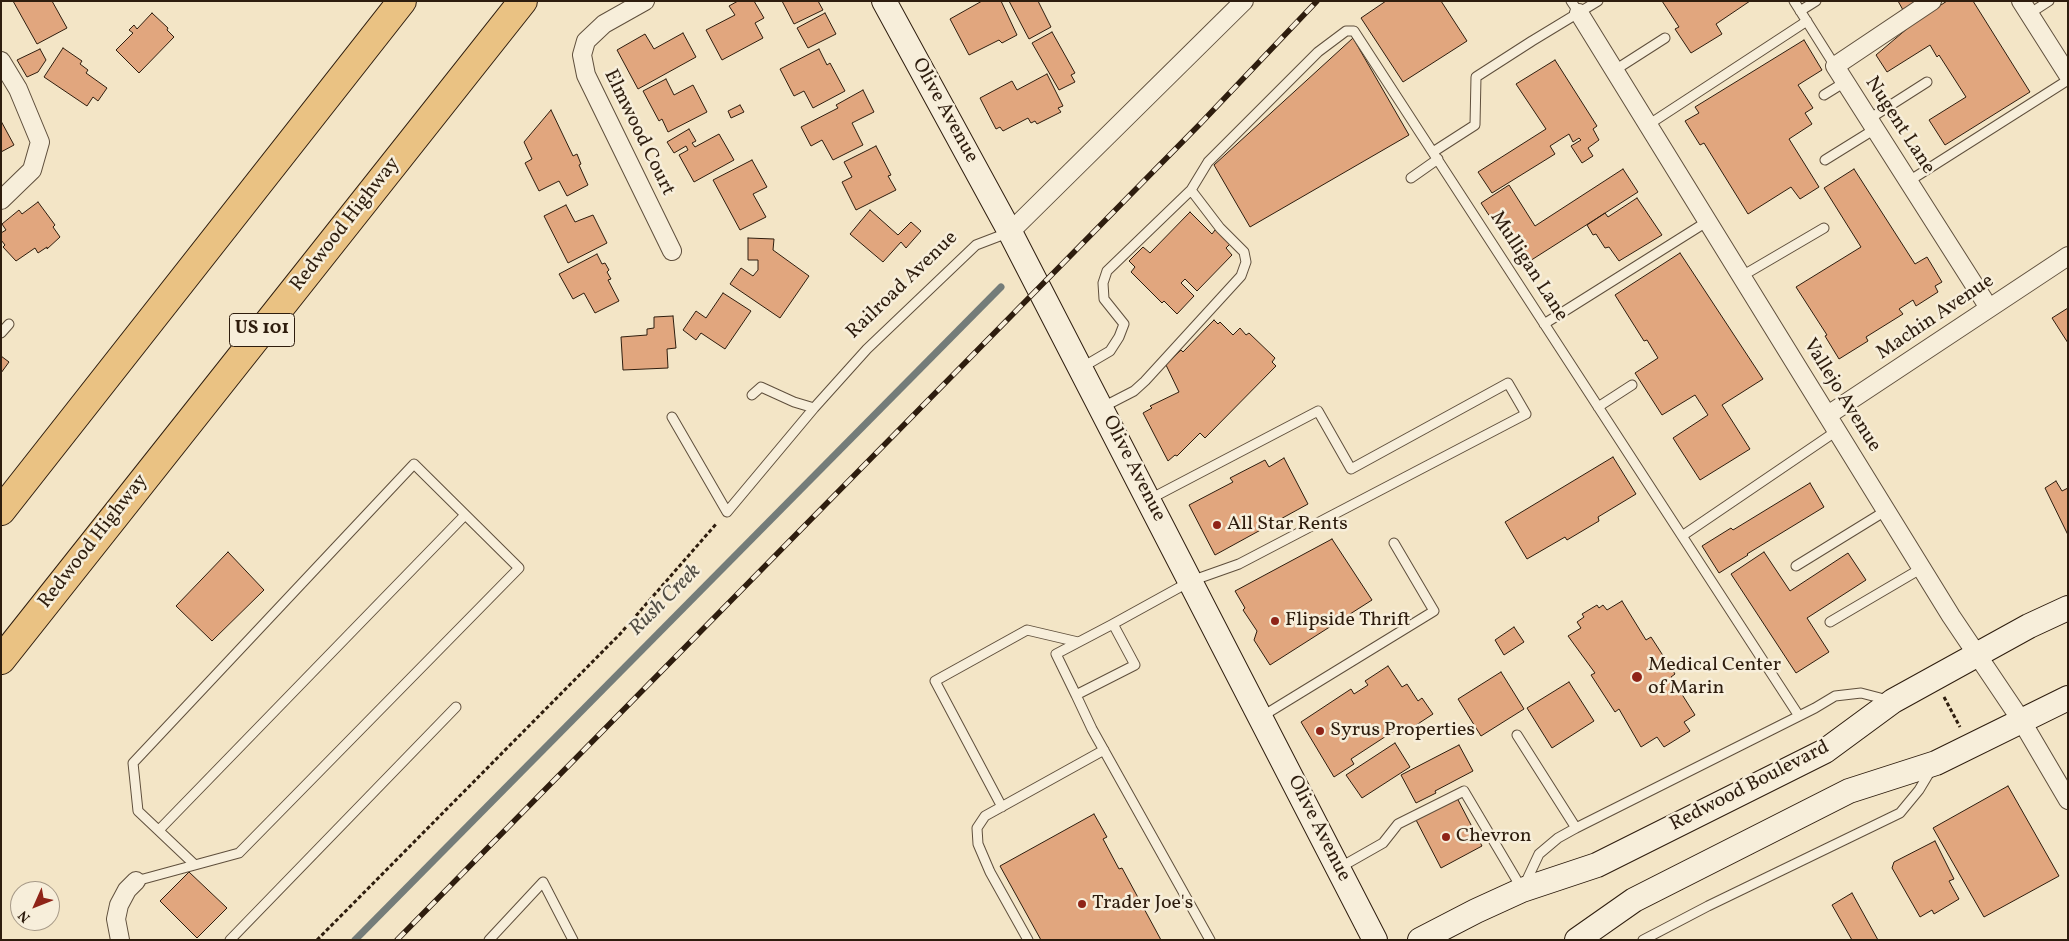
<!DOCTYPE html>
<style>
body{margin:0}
#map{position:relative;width:2069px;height:941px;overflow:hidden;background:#f3e5c6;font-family:Vollkorn,serif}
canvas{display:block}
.frame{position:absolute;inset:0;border:2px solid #2e1d0e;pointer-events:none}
.north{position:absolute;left:10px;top:881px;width:50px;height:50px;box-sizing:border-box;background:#f7eeda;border:1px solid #a79a88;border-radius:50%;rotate:226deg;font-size:14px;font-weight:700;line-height:20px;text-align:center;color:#2e1d0e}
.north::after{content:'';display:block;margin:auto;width:18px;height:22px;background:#8f2418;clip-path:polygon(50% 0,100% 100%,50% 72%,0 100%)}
</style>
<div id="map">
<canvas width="2069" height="941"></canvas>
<div class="frame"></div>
<div class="north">N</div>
</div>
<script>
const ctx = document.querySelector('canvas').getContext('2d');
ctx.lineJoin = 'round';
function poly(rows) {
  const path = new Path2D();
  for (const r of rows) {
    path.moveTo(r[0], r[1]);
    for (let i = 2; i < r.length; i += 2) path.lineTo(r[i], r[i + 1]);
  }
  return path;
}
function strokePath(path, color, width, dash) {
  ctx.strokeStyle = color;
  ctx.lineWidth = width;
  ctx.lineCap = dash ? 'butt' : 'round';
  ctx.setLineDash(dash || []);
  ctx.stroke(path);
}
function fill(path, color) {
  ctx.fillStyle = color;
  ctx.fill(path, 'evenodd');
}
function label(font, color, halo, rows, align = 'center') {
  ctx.font = font + ' Vollkorn,serif';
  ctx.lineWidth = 5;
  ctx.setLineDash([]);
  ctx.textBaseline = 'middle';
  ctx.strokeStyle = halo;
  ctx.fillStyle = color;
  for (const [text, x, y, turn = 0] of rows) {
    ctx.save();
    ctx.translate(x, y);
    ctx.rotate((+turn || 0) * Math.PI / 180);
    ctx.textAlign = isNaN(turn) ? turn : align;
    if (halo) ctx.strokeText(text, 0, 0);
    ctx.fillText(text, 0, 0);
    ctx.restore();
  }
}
const stream = poly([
 [355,940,1001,287]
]);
const building = poly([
 [13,1,52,1,67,28,37,44,13,1],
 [738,1,754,1,764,18,755,23,763,38,722,60,706,30,735,15,729,6,738,1],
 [782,1,818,1,823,10,794,24,782,1],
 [1001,1,1017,35,1002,43,999,40,969,55,950,19,982,1,1001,1],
 [1009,1,1038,1,1051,27,1029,39,1009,1],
 [1386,1,1441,1,1467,41,1403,82,1361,18,1386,1],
 [1662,1,1750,1,1716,24,1722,34,1691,53,1675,29,1679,27,1662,1],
 [1898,1,1917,1,1903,10,1898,1],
 [1947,1,1973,1,2030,92,1945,145,1929,120,1966,97,1939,55,1937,57,1930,45,1887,72,1876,55,1915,22,1947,1],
 [152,13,168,28,167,30,174,37,139,73,116,50,133,33,129,30,134,25,137,29,152,13],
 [825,13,836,34,808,48,797,28,825,13],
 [1052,32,1075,73,1071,75,1075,82,1059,90,1032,43,1052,32],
 [683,33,696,57,638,89,617,50,645,34,654,49,683,33],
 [1353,38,1409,135,1250,227,1214,165,1353,38],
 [1804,40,1822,70,1798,85,1813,108,1805,113,1812,124,1789,139,1819,187,1800,199,1791,187,1748,214,1704,143,1700,145,1685,121,1699,113,1695,107,1804,40],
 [63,48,82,61,80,64,88,70,86,73,107,88,98,101,93,97,87,106,44,77,63,48],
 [40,49,46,60,38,72,27,77,17,60,40,49],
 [819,49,827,65,830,63,845,91,813,108,804,91,794,96,780,69,819,49],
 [1555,60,1597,126,1593,129,1599,140,1588,148,1593,156,1582,163,1571,146,1581,140,1579,138,1573,142,1569,134,1550,146,1555,154,1492,193,1478,172,1546,129,1516,84,1555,60],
 [1047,74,1063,106,1058,108,1061,112,1037,124,1035,121,1031,123,1028,118,1003,131,1000,127,996,129,980,98,1012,81,1017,90,1047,74],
 [666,79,674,95,693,85,707,112,668,132,662,119,659,121,643,91,666,79],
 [863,90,874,112,852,123,863,145,833,160,822,140,811,146,801,127,838,108,836,105,863,90],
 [740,105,744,112,731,118,728,111,740,105],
 [551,110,573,156,577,154,581,164,579,165,588,185,567,196,559,181,539,191,525,163,532,159,524,142,551,110],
 [1,121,14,145,1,152,1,121],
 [689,129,696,141,692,143,695,147,719,134,734,160,694,182,679,155,688,150,686,146,674,153,667,142,689,129],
 [876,146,891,175,888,176,896,190,856,210,842,182,852,177,844,162,876,146],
 [752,160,767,187,753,194,766,217,740,230,713,180,752,160],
 [1623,169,1638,192,1522,266,1481,203,1509,185,1535,226,1623,169],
 [1854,169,1915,264,1927,257,1942,282,1935,286,1938,292,1916,306,1913,300,1899,309,1903,314,1866,337,1868,341,1839,359,1825,336,1827,335,1796,287,1861,247,1824,188,1854,169],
 [1637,198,1662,235,1619,261,1609,247,1605,248,1596,234,1593,235,1587,225,1605,213,1608,217,1637,198],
 [38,202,55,225,53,227,60,237,47,249,47,247,38,253,35,248,16,261,3,247,5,245,1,240,1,233,6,230,2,224,19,210,22,214,38,202],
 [566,205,575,222,593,215,607,243,568,263,544,216,566,205],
 [870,210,898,235,911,222,921,231,906,248,901,242,883,262,850,234,870,210],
 [1190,212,1212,234,1215,230,1230,244,1226,248,1232,255,1197,291,1185,279,1181,283,1194,296,1177,314,1164,301,1162,303,1131,272,1135,267,1129,261,1143,247,1150,253,1190,212],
 [748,238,774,239,773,250,809,276,780,318,730,284,741,268,753,276,758,270,758,260,748,260,748,238],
 [1680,253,1763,379,1722,405,1750,449,1700,480,1673,438,1708,415,1695,395,1662,415,1635,373,1658,358,1647,340,1644,341,1615,295,1680,253],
 [597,254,602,264,605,263,609,270,607,272,611,279,608,280,619,301,595,313,584,293,573,299,559,274,597,254],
 [723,293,751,311,725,349,701,333,696,340,683,330,696,311,706,318,723,293],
 [2068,308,2068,343,2052,318,2068,308],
 [673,316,676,348,667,349,668,368,623,370,621,337,647,335,647,329,654,328,654,317,673,316],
 [1214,320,1218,324,1220,322,1233,335,1240,328,1246,335,1249,333,1275,358,1272,362,1276,366,1205,438,1200,433,1177,456,1175,455,1168,461,1143,413,1152,408,1150,406,1179,392,1166,365,1181,350,1183,352,1214,320],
 [1,356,9,362,1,373,1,356],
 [1613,457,1636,494,1598,517,1599,521,1567,540,1565,537,1527,559,1505,522,1613,457],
 [1284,458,1308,504,1215,555,1189,505,1233,482,1230,478,1265,460,1269,467,1284,458],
 [2056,481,2062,491,2068,488,2068,535,2045,488,2056,481],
 [1810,483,1824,507,1747,554,1748,555,1719,573,1702,546,1731,528,1733,530,1810,483],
 [1332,539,1372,600,1270,665,1254,640,1257,631,1243,610,1245,608,1235,591,1332,539],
 [228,552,264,590,212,641,176,606,228,552],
 [1764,552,1790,591,1848,553,1866,580,1807,618,1829,652,1796,673,1731,574,1764,552],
 [1622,601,1646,640,1651,637,1675,674,1671,677,1695,715,1684,722,1690,731,1664,747,1657,737,1641,747,1619,709,1615,712,1591,675,1595,673,1568,636,1581,628,1577,622,1584,617,1582,614,1597,605,1599,608,1603,605,1607,610,1622,601],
 [1514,627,1524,642,1504,655,1495,640,1514,627],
 [1388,666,1402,687,1407,684,1418,701,1422,698,1433,714,1404,733,1400,727,1351,759,1354,764,1334,777,1301,722,1351,689,1354,694,1368,685,1365,681,1388,666],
 [1501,672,1524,709,1481,736,1458,699,1501,672],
 [1569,682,1594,721,1552,748,1527,708,1569,682],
 [1395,743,1410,767,1362,798,1346,775,1395,743],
 [1459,745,1473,771,1435,791,1436,793,1416,803,1401,775,1459,745],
 [2008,786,2059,876,1984,917,1933,828,2008,786],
 [1456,796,1482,846,1441,868,1415,818,1456,796],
 [1094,814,1107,837,1103,839,1119,869,1122,868,1161,940,1041,940,1000,866,1094,814],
 [1935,841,1954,879,1949,881,1959,899,1934,914,1932,910,1920,917,1892,868,1894,862,1935,841],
 [189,872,227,908,197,938,160,901,189,872],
 [1852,893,1878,940,1852,940,1832,905,1852,893]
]);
const path = poly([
 [1944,697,1960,727],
 [317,940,620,634,717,523]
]);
const lane = poly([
 [1571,1,1579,13],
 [1794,1,1835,66],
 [1800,11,1816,1],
 [2029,14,2049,1],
 [1615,70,1665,38],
 [1824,95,1845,82],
 [1869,119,1927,82],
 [1648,125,1807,21],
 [1433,152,1475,125,1476,77,1532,41,1598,1],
 [1825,160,1875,129],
 [1411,178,1438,159],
 [1909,181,2068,80],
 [1191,190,1208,162,1318,52,1346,31,1354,31,1799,716],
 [1742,276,1824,228],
 [1544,324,1708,221],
 [1,333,9,324],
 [1081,368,1110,351,1119,337,1124,324,1104,299,1103,283,1107,271,1191,190,1220,228,1244,252,1246,262,1241,276,1145,381,1134,391,1101,408],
 [752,395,761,387,794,402,814,408],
 [1598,407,1632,385],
 [672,417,727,512,814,408,867,349,976,245,1010,232],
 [1150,499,1318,411,1351,469,1508,383,1526,414,1239,564,1191,581,1113,624,1135,665,1076,695,1092,729,1210,940],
 [1682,536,1838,430],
 [1796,566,1887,510],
 [1830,622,1922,568],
 [1076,695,1056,654,1113,624],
 [1261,717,1434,611,1394,543],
 [1517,735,1576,828],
 [1002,807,935,681,1027,630,1078,642],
 [159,830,465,515],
 [1339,868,1383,843,1398,824,1464,791,1522,889],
 [136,881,239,853,519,568,414,464,133,763,138,811,195,865],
 [1524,886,1539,854,1558,838,1576,828,1815,708,1835,696,1861,693,1888,700],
 [230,940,456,707],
 [489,940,543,882,573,940],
 [1028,940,990,872,978,844,977,828,985,816,1104,750],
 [1643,940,1708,906,1900,813,1919,790,1931,770]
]);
const street = poly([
 [645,1,604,24,586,41,582,55,586,75,672,251],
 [1932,1,1835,66,1989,308],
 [2021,1,2068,75],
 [1579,13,1951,616,2021,720,2068,800],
 [1,61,18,89,40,142,32,170,1,200],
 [1010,232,1244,1],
 [1828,415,2068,256],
 [120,940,116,919,119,905,127,890,136,881]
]);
const secondary = poly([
 [884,1,1010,232,1375,940],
 [1420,940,1476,911,1522,890,1597,865,1825,751,1893,701,2029,626,2068,608],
 [1577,940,1634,900,1849,791,1936,763,2068,698]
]);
const highway = poly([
 [1,511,402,1],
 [1,660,523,1]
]);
const rail = poly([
 [397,940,1201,123,1317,1]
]);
const markers = [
 [1217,525,5,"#8f2418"],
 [1275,621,5,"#8f2418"],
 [1637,677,6,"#8f2418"],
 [1320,731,5,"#8f2418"],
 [1446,837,5,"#8f2418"],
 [1082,904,5,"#8f2418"]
];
const shields = [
 [262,330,65]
];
const shieldNames = [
 ["US 101",262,330]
];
const streetNames = [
 ["Olive Avenue",944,111,61],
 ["Nugent Lane",1899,126,57],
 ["Elmwood Court",638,133,64],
 ["Redwood Highway",346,225,-52],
 ["Mulligan Lane",1528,267,57],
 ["Railroad Avenue",903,286,-44],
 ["Machin Avenue",1936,318,-34],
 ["Vallejo Avenue",1841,396,58],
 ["Olive Avenue",1133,469,63],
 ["Redwood Highway",94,542,-52],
 ["Redwood Boulevard",1750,787,-27],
 ["Olive Avenue",1318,829,63]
];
const poiNames = [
 ["All Star Rents",1227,525],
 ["Flipside Thrift",1285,621],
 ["Medical Center",1648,666],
 ["of Marin",1648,689],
 ["Syrus Properties",1330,731],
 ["Chevron",1456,837],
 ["Trader Joe's",1092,904]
];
const waterNames = [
 ["Rush Creek",666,601,-45]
];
strokePath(stream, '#747c79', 7);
fill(building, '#e1a67e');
strokePath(building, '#2e1d0e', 1);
strokePath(lane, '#5f4f3c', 11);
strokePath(street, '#5f4f3c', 20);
strokePath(secondary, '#2e1d0e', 26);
strokePath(highway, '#2e1d0e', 30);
strokePath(path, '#2e1d0e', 3, [4, 2.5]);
strokePath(lane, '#f7eeda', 9);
strokePath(street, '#f7eeda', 18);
strokePath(secondary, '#f7eeda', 24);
strokePath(highway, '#eac283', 28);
strokePath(rail, '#2e1d0e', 5.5);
strokePath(rail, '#f7eeda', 4, [11]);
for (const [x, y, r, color] of markers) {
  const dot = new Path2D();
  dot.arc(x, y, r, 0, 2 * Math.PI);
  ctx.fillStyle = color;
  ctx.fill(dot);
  strokePath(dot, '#f7eeda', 2);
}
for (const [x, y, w] of shields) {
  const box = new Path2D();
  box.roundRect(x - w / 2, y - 16.5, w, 33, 4);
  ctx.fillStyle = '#f7eeda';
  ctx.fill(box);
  strokePath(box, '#2e1d0e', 1);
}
label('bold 19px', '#2e1d0e', null, shieldNames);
label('20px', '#2e1d0e', '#f7eeda', streetNames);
label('20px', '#2e1d0e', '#f7eeda', poiNames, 'left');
label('italic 21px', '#514d44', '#f7eeda', waterNames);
</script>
